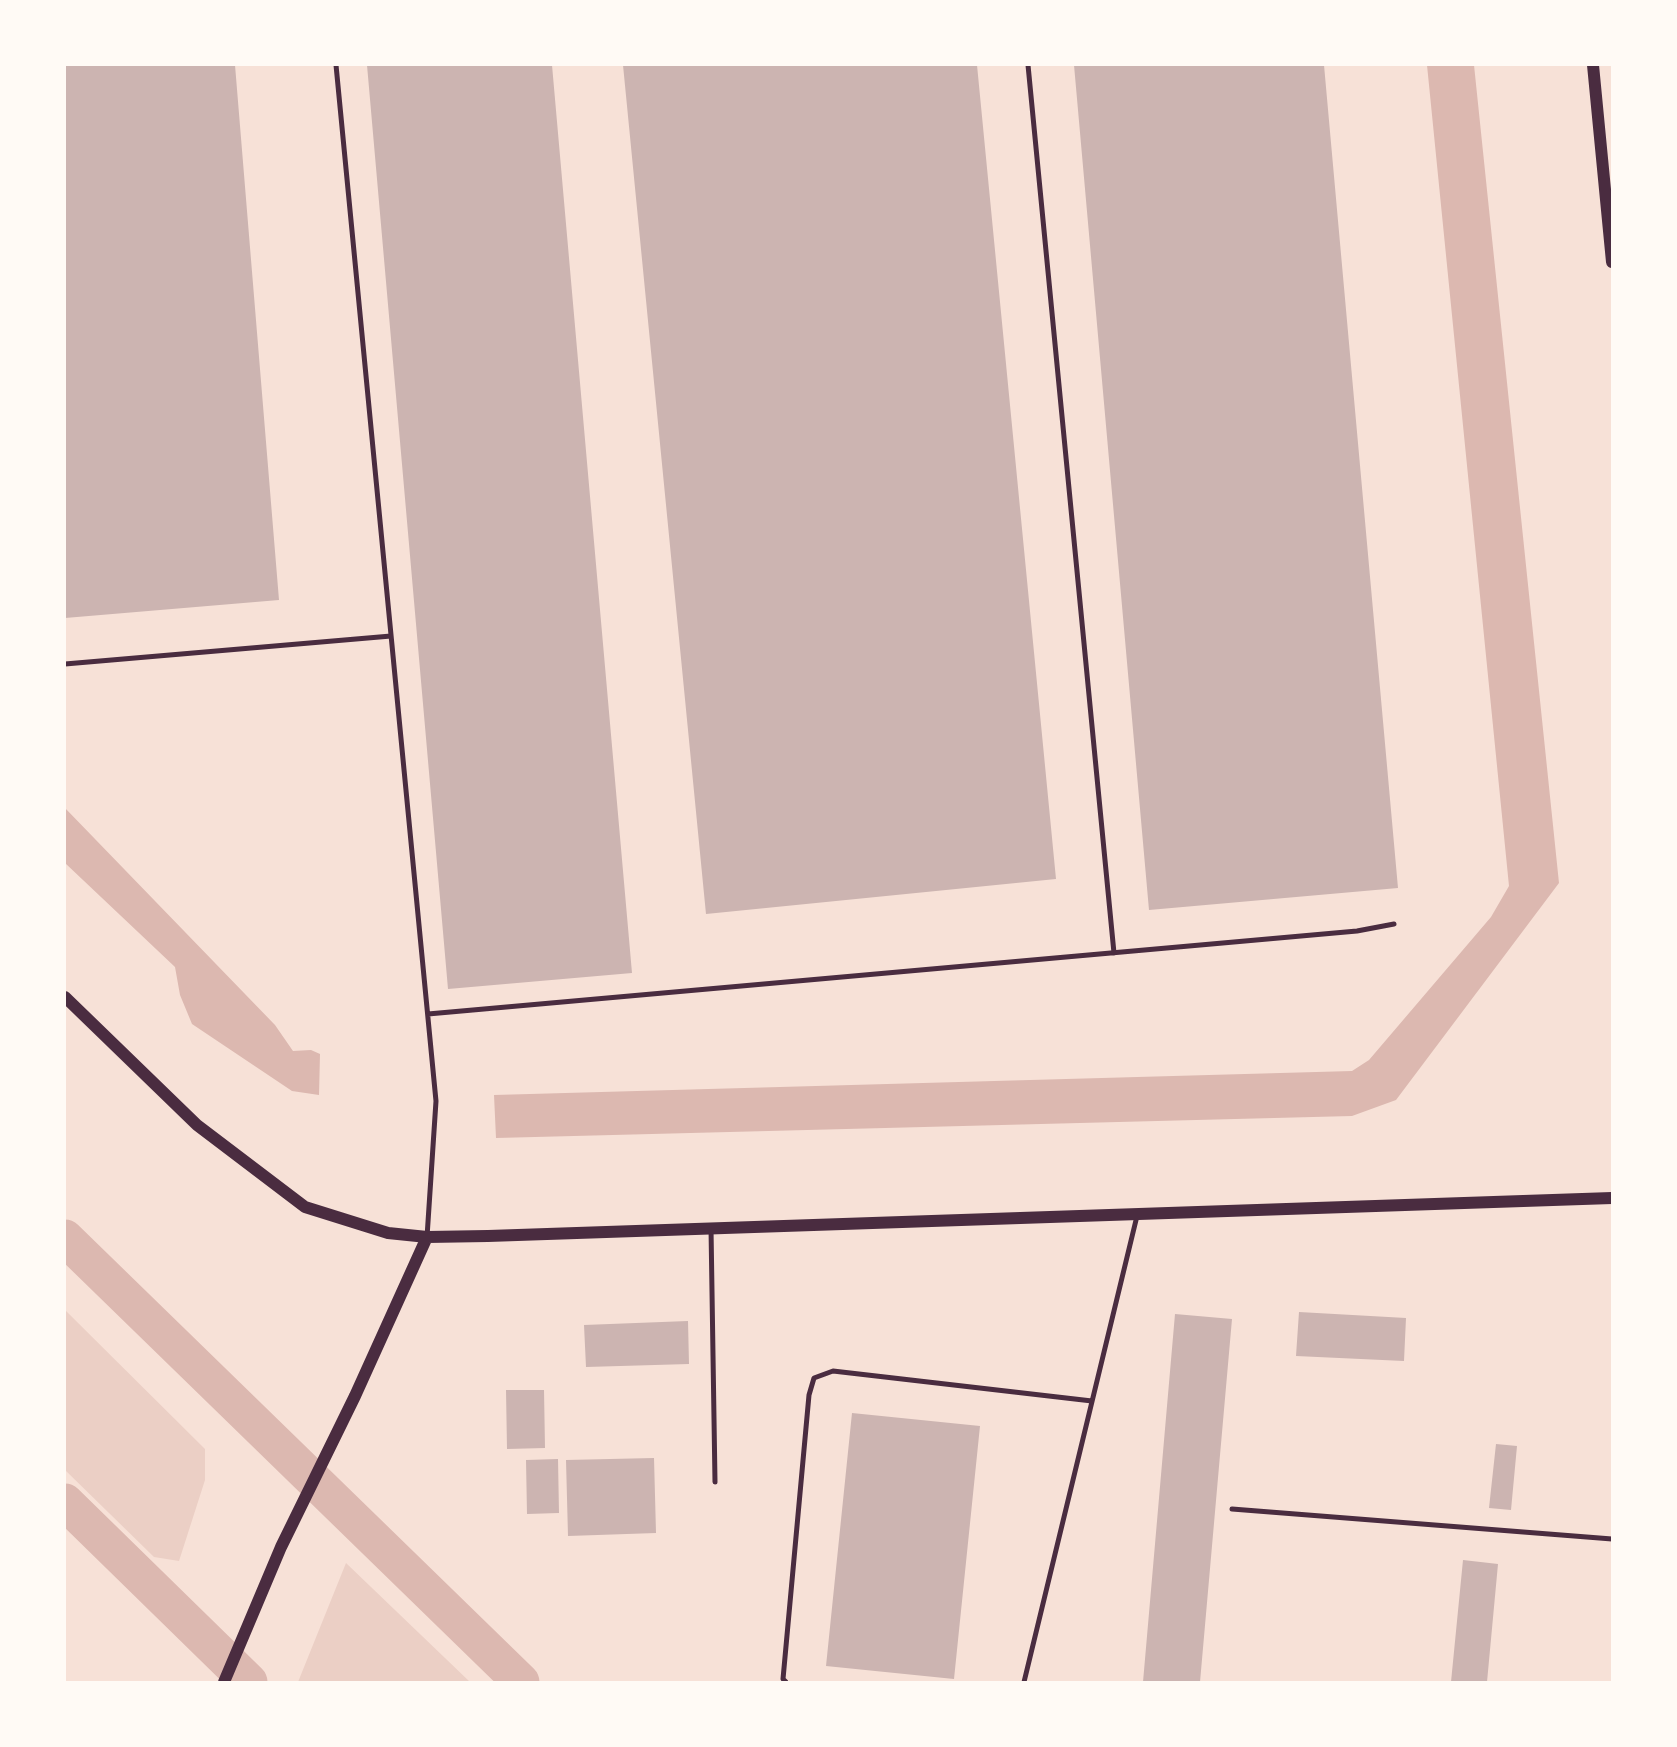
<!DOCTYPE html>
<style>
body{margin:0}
#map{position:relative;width:1677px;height:1747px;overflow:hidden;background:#f7e1d7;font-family:"Exo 2",sans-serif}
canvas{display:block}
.frame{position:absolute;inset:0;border:66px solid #fffaf5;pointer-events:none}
</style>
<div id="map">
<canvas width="1677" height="1747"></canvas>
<div class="frame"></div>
</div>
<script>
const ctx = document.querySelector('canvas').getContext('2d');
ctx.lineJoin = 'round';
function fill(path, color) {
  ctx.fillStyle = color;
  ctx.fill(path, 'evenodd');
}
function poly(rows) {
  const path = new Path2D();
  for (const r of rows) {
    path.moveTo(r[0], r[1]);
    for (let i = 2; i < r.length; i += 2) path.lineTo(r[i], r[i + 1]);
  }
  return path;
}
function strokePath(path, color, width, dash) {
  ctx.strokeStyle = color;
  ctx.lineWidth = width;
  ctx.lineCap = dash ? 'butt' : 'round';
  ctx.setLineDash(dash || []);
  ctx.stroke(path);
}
const green = poly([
 [65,1310,205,1449,205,1480,179,1561,154,1557,65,1470],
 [346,1563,470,1682,298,1682]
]);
const water = poly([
 [1427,65,1474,65,1559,883,1396,1100,1352,1116,496,1138,494,1095,1352,1071,1369,1060,1491,917,1509,886],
 [65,808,275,1025,293,1051,311,1050,320,1054,319,1095,292,1091,192,1024,180,995,175,967,65,863]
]);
const canal = poly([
 [65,1238,521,1682],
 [65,1502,249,1682]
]);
const building = poly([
 [65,65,235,65,279,600,65,618],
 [367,65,552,65,632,973,448,989],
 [623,65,977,65,1056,879,706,914],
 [1074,65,1324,65,1398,888,1149,910],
 [1299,1312,1406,1318,1404,1361,1296,1356],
 [1175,1314,1232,1319,1200,1682,1143,1682],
 [688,1321,689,1364,586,1367,584,1325],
 [506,1390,544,1390,545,1448,507,1449],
 [852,1413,980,1426,954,1679,826,1666],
 [1496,1444,1517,1446,1511,1510,1489,1508],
 [654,1458,656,1533,568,1536,566,1460],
 [558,1459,559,1513,527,1514,526,1460],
 [1463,1560,1498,1564,1487,1682,1451,1682]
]);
const service = poly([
 [336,65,436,1101,427,1237],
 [1028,65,1114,953],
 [65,664,391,636],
 [428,1014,1357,931,1394,924],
 [711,1228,715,1482],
 [1232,1509,1612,1539],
 [786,1682,783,1679,809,1395,814,1378,833,1371,1092,1401],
 [1024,1682,1137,1216]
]);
const tertiary = poly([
 [1593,65,1612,262],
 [65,997,197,1125,305,1207,388,1233,427,1237,488,1236,1612,1198],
 [224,1682,281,1547,355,1396,427,1237]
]);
fill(green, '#ebcfc5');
fill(water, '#dcb8b0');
strokePath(canal, '#dcb8b0', 37);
fill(building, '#ccb4b1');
strokePath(service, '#4a2c40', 5);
strokePath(tertiary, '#4a2c40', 12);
</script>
